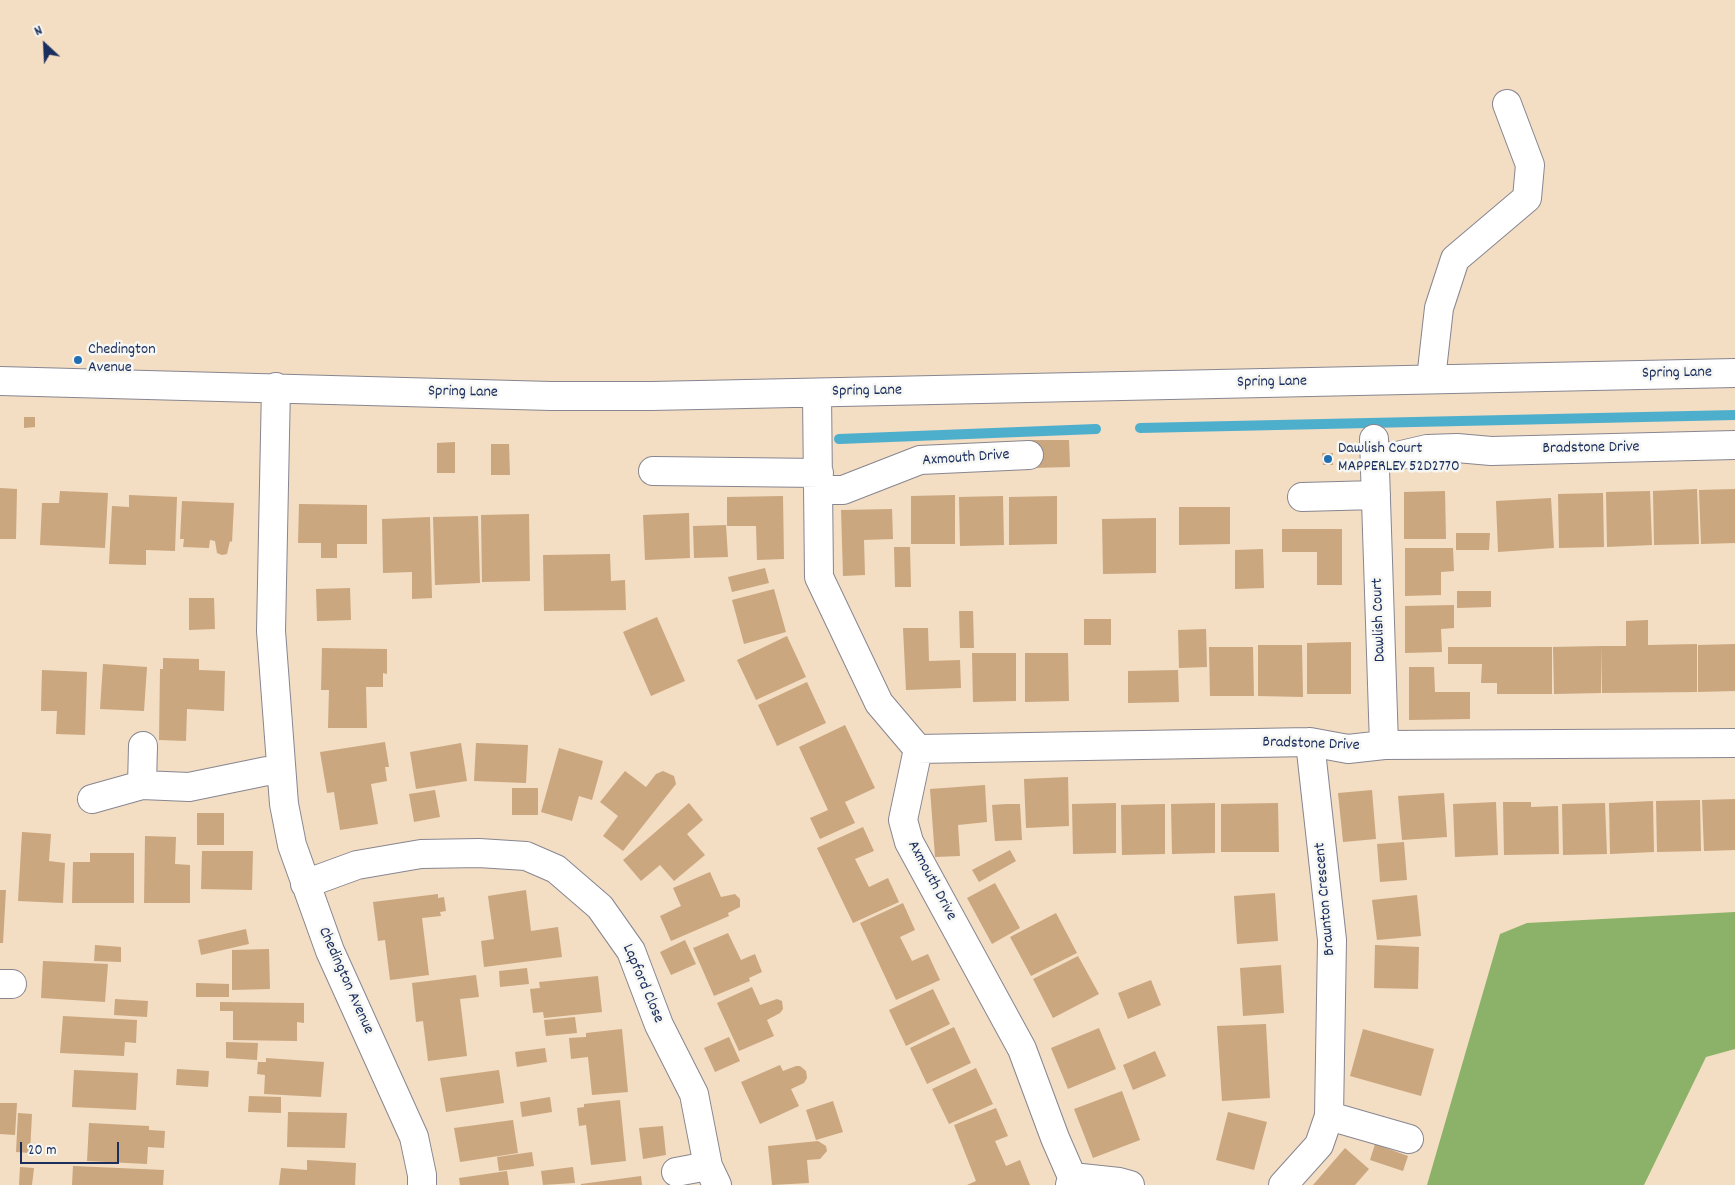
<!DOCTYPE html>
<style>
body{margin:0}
#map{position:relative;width:1735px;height:1185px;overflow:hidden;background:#f3ddc3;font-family:Dekko,sans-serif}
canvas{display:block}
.north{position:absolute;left:20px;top:20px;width:50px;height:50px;-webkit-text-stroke:4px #f6f6f2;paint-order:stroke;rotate:335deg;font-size:14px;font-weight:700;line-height:20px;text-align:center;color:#1b2f5e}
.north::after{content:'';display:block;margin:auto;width:18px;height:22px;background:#1b2f5e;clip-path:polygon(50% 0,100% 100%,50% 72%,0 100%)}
.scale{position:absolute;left:20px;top:1142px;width:99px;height:22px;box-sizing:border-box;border:2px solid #1b2f5e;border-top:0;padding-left:6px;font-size:15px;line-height:18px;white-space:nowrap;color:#1b2f5e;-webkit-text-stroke:4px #f6f6f2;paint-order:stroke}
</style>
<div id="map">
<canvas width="1735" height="1185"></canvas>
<div class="north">N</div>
<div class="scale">20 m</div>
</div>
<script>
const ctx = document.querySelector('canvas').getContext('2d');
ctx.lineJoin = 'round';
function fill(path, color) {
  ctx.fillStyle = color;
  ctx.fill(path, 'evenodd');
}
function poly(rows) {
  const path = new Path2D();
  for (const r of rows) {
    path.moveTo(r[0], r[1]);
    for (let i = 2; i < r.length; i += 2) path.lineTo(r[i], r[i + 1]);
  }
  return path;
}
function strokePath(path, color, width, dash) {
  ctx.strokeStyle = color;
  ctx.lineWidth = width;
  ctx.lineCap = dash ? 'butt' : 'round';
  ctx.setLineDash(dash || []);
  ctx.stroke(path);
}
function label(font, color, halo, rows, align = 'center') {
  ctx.font = font + ' Dekko,sans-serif';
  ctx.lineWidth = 5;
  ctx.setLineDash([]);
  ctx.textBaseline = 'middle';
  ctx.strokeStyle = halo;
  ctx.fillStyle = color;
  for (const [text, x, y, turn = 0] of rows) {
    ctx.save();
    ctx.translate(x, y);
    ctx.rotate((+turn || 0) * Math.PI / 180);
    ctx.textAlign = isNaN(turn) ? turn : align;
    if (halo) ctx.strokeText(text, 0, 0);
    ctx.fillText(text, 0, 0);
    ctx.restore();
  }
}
const forest = poly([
 [1735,912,1735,1049,1706,1057,1644,1185,1427,1185,1500,934,1527,923]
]);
const stream = poly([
 [1140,428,1735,415],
 [839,439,1096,429]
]);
const building = poly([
 [24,417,35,417,35,427,24,428],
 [1031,440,1069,440,1070,467,1032,468],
 [455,442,455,473,437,473,437,443],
 [491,444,509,444,510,475,491,475],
 [1322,453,1333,453,1333,465,1323,465],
 [0,488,17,489,16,539,0,539],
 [1697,489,1699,544,1654,545,1653,491],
 [1735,489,1735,543,1701,544,1699,490],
 [60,491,108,493,105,548,40,545,42,503,59,503],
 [1445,491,1446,539,1404,539,1404,492],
 [1650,491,1652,545,1607,547,1606,492],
 [1603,493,1604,547,1559,548,1558,494],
 [129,495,177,497,175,551,146,550,146,565,109,564,112,506,129,507],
 [955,495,955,544,911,544,911,496],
 [783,496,784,559,757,560,756,526,727,526,727,497],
 [1003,496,1004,545,960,546,959,497],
 [1057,496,1057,544,1009,545,1009,497],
 [1551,498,1554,548,1498,552,1496,501],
 [182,501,234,503,232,542,230,541,227,554,222,555,217,553,215,541,210,540,209,548,183,547,184,539,180,539],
 [299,504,367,505,367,544,337,544,337,558,321,558,321,543,298,543],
 [1179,507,1230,507,1230,544,1179,545],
 [892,509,893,539,864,540,865,575,843,576,841,510],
 [689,513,690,558,645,560,643,515],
 [529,514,530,581,482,582,481,515],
 [478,516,480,583,435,585,433,517],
 [430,517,432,598,412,599,412,572,383,573,382,519],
 [1156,518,1156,573,1103,574,1102,519],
 [726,525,728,557,694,558,693,526],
 [1282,529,1342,529,1342,585,1317,585,1317,552,1282,552],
 [1456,533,1490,533,1489,550,1456,550],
 [894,547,910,547,911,587,895,587],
 [1405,548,1453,548,1454,571,1441,572,1441,595,1405,596],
 [1263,549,1264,588,1235,589,1235,550],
 [610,554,611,581,625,580,626,610,544,611,543,555],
 [765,568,769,583,732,592,728,577],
 [350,588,351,620,317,621,316,589],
 [774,589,786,632,744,644,732,600],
 [1457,591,1491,591,1491,607,1457,608],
 [189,598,214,598,215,629,189,630],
 [1454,605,1454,628,1441,629,1442,652,1405,653,1405,606],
 [959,611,973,611,974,648,960,648],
 [657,617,685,681,651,696,623,632],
 [1084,619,1111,619,1111,645,1084,645],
 [1648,620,1648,645,1697,644,1697,692,1602,693,1601,646,1626,646,1626,621],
 [903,628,928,628,929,661,960,660,961,688,906,690],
 [1206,629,1207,667,1179,668,1178,630],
 [787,636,806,677,756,700,737,660],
 [1351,642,1351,694,1307,694,1307,643],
 [1735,644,1735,691,1698,692,1698,645],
 [1258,645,1302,645,1303,697,1258,696],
 [1601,646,1601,693,1554,694,1553,647],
 [1209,647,1253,647,1254,696,1210,696],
 [1448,647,1552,647,1552,694,1497,694,1497,683,1481,683,1482,664,1448,664],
 [322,648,387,649,387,674,383,673,383,687,366,687,367,728,328,728,329,690,321,690],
 [972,653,1016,653,1016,701,973,702],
 [1025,653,1068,653,1069,701,1025,702],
 [163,658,199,659,199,670,225,671,224,711,187,709,186,741,159,740,160,669,163,669],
 [103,664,147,667,144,711,100,709],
 [1409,667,1434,667,1435,692,1470,692,1470,719,1409,720],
 [42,670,87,672,85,735,56,734,57,711,41,711],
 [1178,670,1179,702,1128,703,1128,671],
 [807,682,826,723,777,746,758,705],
 [845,725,875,788,845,802,855,823,820,839,810,818,828,810,799,747],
 [385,742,389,767,385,767,387,781,371,784,378,824,340,830,334,792,327,793,320,752],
 [461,743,467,781,416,789,410,752],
 [476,743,528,745,526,783,474,781],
 [559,748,603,761,592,800,579,796,572,821,541,812],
 [625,771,646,787,656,774,663,771,674,776,676,784,623,851,603,836,618,816,600,802],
 [1068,777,1069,826,1026,828,1024,779],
 [985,785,987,822,958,825,960,856,935,857,930,789],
 [512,788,538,788,538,815,512,815],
 [435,790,440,817,414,822,409,794],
 [1372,790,1376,839,1343,842,1338,793],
 [1444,793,1447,837,1402,840,1398,796],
 [1735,799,1735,850,1704,851,1702,800],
 [1700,800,1701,851,1657,852,1656,801],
 [1653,801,1654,852,1610,854,1609,803],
 [1496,802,1498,855,1455,857,1453,804],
 [1503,802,1531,802,1531,807,1558,806,1559,854,1504,855],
 [689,803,703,820,687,834,705,855,674,881,660,865,641,881,623,860],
 [1116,803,1116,853,1073,854,1072,804],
 [1215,803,1215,853,1172,854,1171,804],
 [1278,803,1279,852,1221,852,1221,804],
 [1605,803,1607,854,1563,855,1562,804],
 [1006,804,1020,804,1022,840,995,841,992,805],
 [1165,804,1165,854,1122,855,1121,805],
 [197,813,224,813,224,845,197,845],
 [863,827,874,851,855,859,869,887,888,878,899,902,853,923,817,848],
 [22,832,51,834,49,861,65,863,63,903,18,901],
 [145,836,176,837,175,864,190,865,190,903,144,903],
 [1404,842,1407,880,1380,882,1377,844],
 [1010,850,1016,861,979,882,972,870],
 [202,851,253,851,252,890,201,889],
 [90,853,134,853,134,903,72,903,73,862,90,862],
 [710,872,721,897,735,894,740,899,740,907,728,913,729,916,671,941,660,916,681,906,673,888],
 [995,883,1020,928,992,944,967,898],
 [0,890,6,890,3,943,0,943],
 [526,890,531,931,558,927,562,957,484,967,481,941,494,939,488,896],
 [1275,893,1278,941,1237,944,1234,896],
 [438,894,438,898,444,897,446,911,440,912,441,916,422,918,429,975,390,980,385,940,378,941,373,902],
 [1417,895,1421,936,1377,940,1372,900],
 [903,903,915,930,900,937,912,961,928,954,940,980,896,1000,860,923],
 [1056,913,1077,953,1031,976,1010,937],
 [246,929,249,944,201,955,198,940],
 [728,933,741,960,755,954,762,972,749,978,750,981,714,996,693,948],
 [685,940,696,964,671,975,660,952],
 [95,945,121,947,121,962,94,961],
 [1375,945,1419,947,1418,989,1374,988],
 [269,949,270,989,232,990,232,950],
 [1078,956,1099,994,1053,1018,1033,979],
 [43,961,108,964,105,1002,41,998],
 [1281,965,1284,1013,1243,1016,1240,968],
 [527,968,529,984,500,987,499,971],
 [476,975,479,997,460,999,467,1056,428,1061,423,1021,416,1022,412,983],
 [598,976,602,1012,544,1018,543,1012,533,1013,530,989,540,988,539,982],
 [1151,980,1161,1005,1128,1019,1118,993],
 [196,983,229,984,229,997,196,997],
 [752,987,760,1005,777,999,782,1001,783,1009,780,1013,767,1020,774,1036,739,1051,717,1003],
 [933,989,950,1024,906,1046,889,1010],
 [115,999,148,1001,147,1017,114,1015],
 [220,1002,304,1003,304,1023,297,1022,297,1041,233,1040,233,1011,220,1011],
 [63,1016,137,1020,136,1043,125,1042,124,1056,60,1053],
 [575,1017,577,1033,546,1036,544,1020],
 [1266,1024,1270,1098,1222,1101,1217,1026],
 [954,1027,971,1063,927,1084,910,1048],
 [1099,1028,1116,1069,1068,1089,1051,1048],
 [622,1029,628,1092,592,1095,588,1057,571,1059,569,1038,586,1037,586,1033],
 [1363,1029,1434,1049,1421,1096,1350,1076],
 [729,1037,740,1061,715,1072,704,1048],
 [226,1042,258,1043,257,1060,226,1058],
 [545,1048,547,1062,517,1067,515,1052],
 [1155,1051,1166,1076,1133,1090,1123,1065],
 [266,1058,324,1062,321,1097,264,1094,265,1075,257,1074,258,1062,266,1062],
 [780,1065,783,1071,796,1066,800,1066,806,1071,807,1078,804,1083,791,1089,799,1106,760,1124,741,1082],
 [976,1068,993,1104,949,1124,932,1089],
 [177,1069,209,1071,208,1087,176,1085],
 [74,1070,138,1073,136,1110,72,1107],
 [499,1070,504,1103,446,1112,440,1078],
 [1122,1091,1140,1140,1093,1158,1074,1109],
 [249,1096,281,1097,281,1113,248,1112],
 [550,1097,552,1112,522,1117,520,1102],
 [620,1100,626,1161,591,1165,586,1125,579,1126,577,1108,584,1107,584,1104],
 [833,1101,843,1132,816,1140,806,1110],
 [0,1103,17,1103,15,1135,0,1134],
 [996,1108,1008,1136,995,1141,1006,1166,1020,1160,1030,1185,967,1185,976,1181,954,1125],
 [288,1112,347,1113,345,1148,287,1147],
 [1228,1112,1267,1122,1254,1170,1216,1160],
 [18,1113,32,1114,30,1153,16,1152],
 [513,1120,518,1153,460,1162,454,1128],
 [89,1123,149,1126,149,1130,165,1131,164,1148,148,1147,147,1164,87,1161],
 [663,1126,666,1155,643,1159,639,1128],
 [818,1141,826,1146,827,1151,820,1159,807,1160,809,1183,772,1185,768,1146],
 [1375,1144,1408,1156,1403,1171,1370,1160],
 [1345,1148,1369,1169,1355,1185,1313,1185],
 [532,1152,534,1166,499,1171,497,1157],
 [307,1160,356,1163,355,1185,279,1185,281,1168,307,1170],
 [73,1166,164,1170,163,1185,72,1185],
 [20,1167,34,1168,32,1185,19,1185],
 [573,1167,575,1183,543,1185,541,1171],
 [507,1171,509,1185,460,1185,459,1178],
 [641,1176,642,1185,581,1185,581,1184]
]);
const minor = poly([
 [1431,379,1439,308,1455,259,1527,198,1530,165,1507,104],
 [0,381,551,396,652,396,1735,373],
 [276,387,271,631,284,804,292,845,330,951,414,1137,422,1175,422,1185],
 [817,394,819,577,879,703,918,749,903,820,909,842,1022,1049,1055,1138,1072,1177,1070,1185],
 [1374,439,1384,745],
 [1375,457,1397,456,1427,449,1457,448,1491,451,1735,445],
 [653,471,819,473],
 [819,490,843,490,920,460,1029,455],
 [1302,497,1376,495],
 [918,749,1310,742,1348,749,1384,745,1735,743],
 [142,785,143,746],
 [92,799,142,785,189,787,267,771,281,772],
 [305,884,357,865,421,854,479,853,526,856,556,869,600,907,631,951,659,1025,694,1094,708,1166,717,1185],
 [0,984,12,984],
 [1329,1116,1409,1139],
 [676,1172,708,1166],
 [1072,1177,1119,1182,1130,1185],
 [1283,1185,1319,1145,1329,1116,1332,940,1310,742]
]);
const markers = [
 [78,360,5,"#1f6fb2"],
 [1328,459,5,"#1f6fb2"]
];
const poiNames = [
 ["Chedington",88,351],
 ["Avenue",88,369],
 ["Dawlish Court",1338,450],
 ["MAPPERLEY 52D2770",1338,468]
];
const streetNames = [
 ["Spring Lane",1677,374,-1],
 ["Spring Lane",1272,383,-1],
 ["Spring Lane",867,392,-1],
 ["Spring Lane",463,393,1],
 ["Bradstone Drive",1591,449,-1],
 ["Axmouth Drive",966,459,-4],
 ["Dawlish Court",1380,620,-92],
 ["Bradstone Drive",1311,745,2],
 ["Axmouth Drive",931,881,62],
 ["Braunton Crescent",1326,899,-95],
 ["Chedington Avenue",345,981,66],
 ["Lapford Close",642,984,67]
];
fill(forest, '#8bb268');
strokePath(stream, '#4eafcd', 10);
fill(building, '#caa77f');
strokePath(minor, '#878690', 30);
strokePath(minor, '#fff', 28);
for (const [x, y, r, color] of markers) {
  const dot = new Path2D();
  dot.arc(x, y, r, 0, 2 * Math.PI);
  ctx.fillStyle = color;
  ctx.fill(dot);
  strokePath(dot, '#f6f6f2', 2);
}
label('16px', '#1b2f5e', '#f6f6f2', poiNames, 'left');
label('16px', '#1b2f5e', '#f6f6f2', streetNames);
</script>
